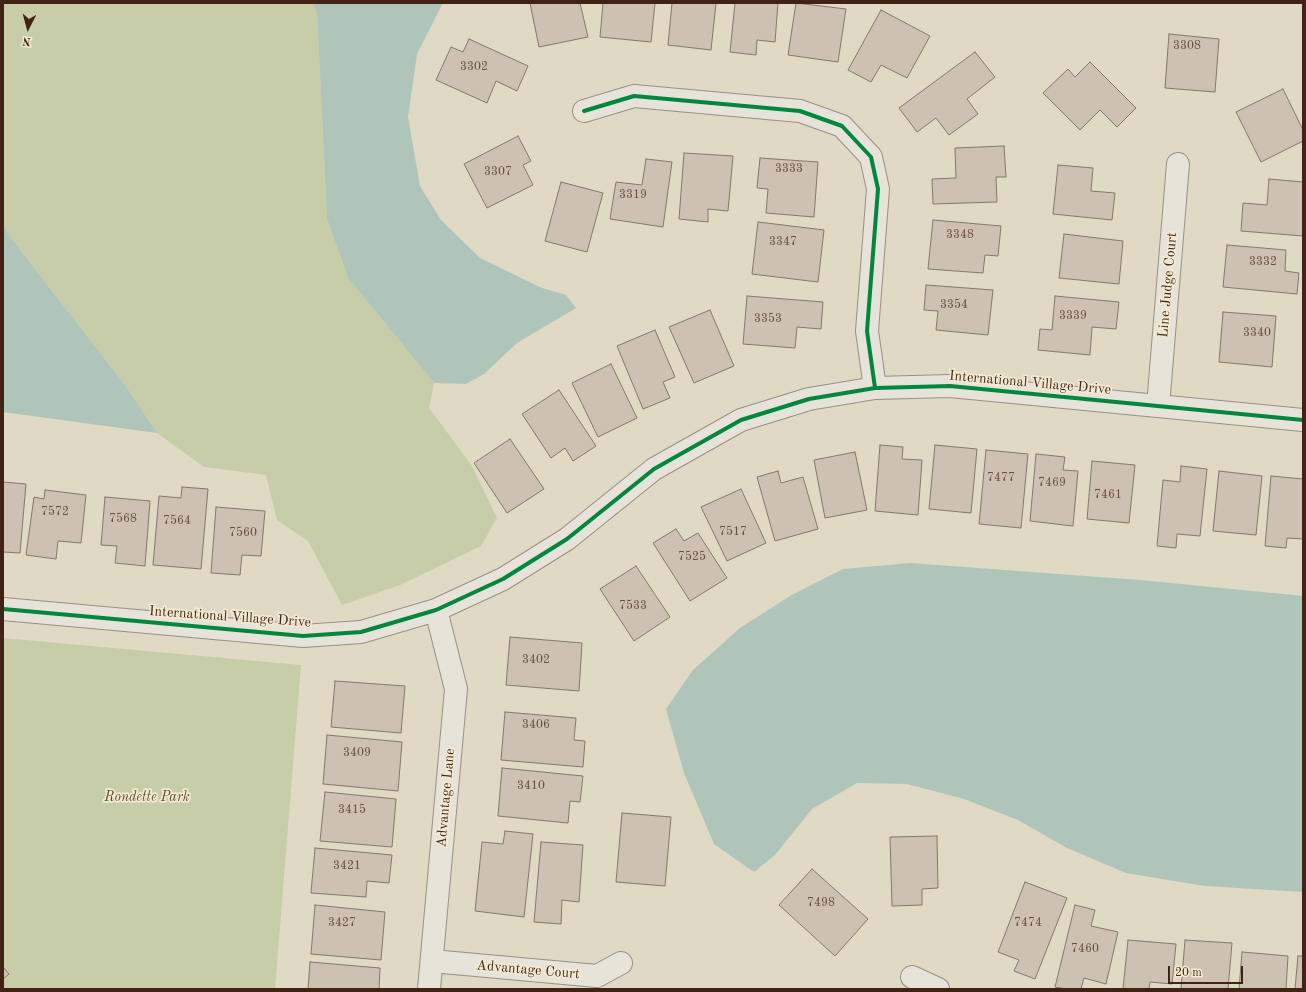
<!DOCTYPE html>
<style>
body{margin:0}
#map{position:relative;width:1306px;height:992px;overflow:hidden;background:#e0d9c4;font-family:"Old Standard TT",serif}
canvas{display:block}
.frame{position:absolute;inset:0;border:4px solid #432216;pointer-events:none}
.north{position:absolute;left:8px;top:8px;width:40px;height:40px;-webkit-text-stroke:3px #f3ead1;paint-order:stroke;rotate:186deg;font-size:11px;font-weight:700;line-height:16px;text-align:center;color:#432216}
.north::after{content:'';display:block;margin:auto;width:14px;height:18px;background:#432216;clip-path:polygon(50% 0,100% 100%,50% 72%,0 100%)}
.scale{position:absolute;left:1168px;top:966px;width:75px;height:18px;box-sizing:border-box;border:2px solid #432216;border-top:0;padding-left:5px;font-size:12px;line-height:14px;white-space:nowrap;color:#432216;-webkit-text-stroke:3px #f3ead1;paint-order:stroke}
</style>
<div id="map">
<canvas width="1306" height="992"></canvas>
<div class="frame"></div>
<div class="north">N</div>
<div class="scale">20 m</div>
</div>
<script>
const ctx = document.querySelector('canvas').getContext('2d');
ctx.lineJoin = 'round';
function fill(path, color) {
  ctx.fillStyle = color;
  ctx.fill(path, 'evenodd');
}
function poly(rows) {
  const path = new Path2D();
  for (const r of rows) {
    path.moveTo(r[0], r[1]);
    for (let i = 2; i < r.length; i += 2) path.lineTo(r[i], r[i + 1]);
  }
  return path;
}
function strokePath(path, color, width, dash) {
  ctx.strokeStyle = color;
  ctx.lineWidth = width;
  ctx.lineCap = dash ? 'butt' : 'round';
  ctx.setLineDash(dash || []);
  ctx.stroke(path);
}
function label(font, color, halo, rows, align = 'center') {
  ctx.font = font + ' "Old Standard TT",serif';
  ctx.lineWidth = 3.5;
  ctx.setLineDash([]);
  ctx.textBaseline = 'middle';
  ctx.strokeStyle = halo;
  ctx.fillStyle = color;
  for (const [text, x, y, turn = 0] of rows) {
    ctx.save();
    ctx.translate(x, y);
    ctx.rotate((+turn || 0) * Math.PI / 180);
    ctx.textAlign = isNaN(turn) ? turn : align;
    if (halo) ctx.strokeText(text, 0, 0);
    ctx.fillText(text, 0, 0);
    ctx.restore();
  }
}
const green = poly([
 [3,3,312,3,317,11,327,219,348,278,434,383,429,408,472,466,497,518,481,546,400,585,342,605,308,541,277,520,266,475,204,467,157,433,125,385,8,234,3,223],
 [3,638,301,665,275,989,3,989]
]);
const water = poly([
 [312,3,443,3,417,54,408,117,420,186,441,220,480,258,542,288,566,295,576,308,517,343,484,374,466,384,434,383,348,278,327,219,317,12],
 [3,223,8,234,125,385,157,433,3,412],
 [910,563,1140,580,1303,596,1303,892,1205,886,1126,873,1067,848,1018,820,964,799,907,784,857,783,812,809,775,855,754,872,714,844,684,773,666,709,693,670,740,628,790,596,843,569]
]);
const building = poly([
 [530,3,580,3,588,37,539,47,530,3],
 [603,3,655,3,651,42,600,37,603,3],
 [672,3,716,3,711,50,668,45,672,3],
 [735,3,778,3,775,42,757,40,756,55,730,52,735,3],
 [796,3,846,9,838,62,788,55,796,3],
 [881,10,930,36,907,78,881,65,871,82,848,70,881,10],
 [1169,34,1219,39,1215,92,1165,88,1169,34],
 [469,39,528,66,517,91,496,81,487,103,436,80,451,47,463,52,469,39],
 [975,52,995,77,967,99,978,114,949,135,936,118,917,132,899,108,975,52],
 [1090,62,1136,108,1117,127,1100,110,1080,130,1043,93,1068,69,1075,77,1090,62],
 [1283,89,1303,130,1303,141,1261,162,1236,112,1283,89],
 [518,136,531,161,523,165,533,185,487,208,464,164,518,136],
 [1004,146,1006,177,996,177,997,202,933,204,932,179,956,178,955,148,1004,146],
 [684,153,733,156,728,211,708,209,708,222,679,219,684,153],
 [760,158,818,162,814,217,766,213,768,189,757,188,760,158],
 [646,159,672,162,663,227,610,219,616,182,642,185,646,159],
 [1058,165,1093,168,1091,191,1115,193,1112,220,1053,214,1058,165],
 [1269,179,1303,182,1303,236,1241,231,1243,203,1267,205,1269,179],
 [561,182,603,193,587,252,545,241,561,182],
 [933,220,1001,226,998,256,985,255,983,273,928,269,933,220],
 [758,222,824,230,818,282,752,274,758,222],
 [1064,234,1123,241,1119,284,1059,278,1064,234],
 [1227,245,1286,250,1285,271,1299,273,1297,294,1223,287,1227,245],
 [926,285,993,290,988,335,936,330,938,311,924,310,926,285],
 [747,296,823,302,821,329,797,327,795,348,743,344,747,296],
 [1055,296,1119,302,1116,329,1092,327,1090,355,1038,350,1040,329,1052,330,1055,296],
 [710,310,734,366,694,383,669,327,710,310],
 [1223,312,1276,316,1272,367,1219,362,1223,312],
 [655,330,675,377,663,382,670,398,643,409,617,346,655,330],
 [611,364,637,418,598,437,572,383,611,364],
 [559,390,596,446,573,461,565,448,551,458,522,414,559,390],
 [510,439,544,489,507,513,474,463,510,439],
 [880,445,903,447,902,459,922,460,918,515,875,511,880,445],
 [935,445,977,449,971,513,929,509,935,445],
 [986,450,1028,454,1021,528,979,524,986,450],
 [855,452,867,510,825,518,814,460,855,452],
 [1036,454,1065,457,1063,470,1078,471,1073,526,1030,521,1036,454],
 [1092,461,1135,465,1129,523,1087,519,1092,461],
 [1181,466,1207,469,1200,536,1177,534,1176,548,1157,546,1163,480,1180,482,1181,466],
 [3,470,3,482,26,484,20,553,3,552,3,470],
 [778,471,781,483,803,477,818,529,775,541,757,477,778,471],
 [1219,471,1262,476,1256,535,1213,531,1219,471],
 [1271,476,1303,479,1303,539,1287,538,1286,548,1265,546,1271,476],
 [182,487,208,489,201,569,153,565,159,496,181,498,182,487],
 [741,489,766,543,727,561,701,507,741,489],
 [45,490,86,495,81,543,58,541,56,559,26,555,34,497,44,499,45,490],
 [105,497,150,501,145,566,115,563,117,546,101,545,105,497],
 [216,507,265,511,261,556,242,555,240,575,211,573,216,507],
 [676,529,684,541,698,533,727,578,690,601,653,543,676,529],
 [636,566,670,617,634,641,600,589,636,566],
 [510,637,582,643,579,691,506,685,510,637],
 [335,681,405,686,401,733,331,727,335,681],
 [505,712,576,718,574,740,585,741,583,767,501,760,505,712],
 [327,735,402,742,398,791,323,784,327,735],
 [502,768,583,776,580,802,570,801,568,823,498,816,502,768],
 [325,792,396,799,392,847,320,841,325,792],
 [622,813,671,817,665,886,616,882,622,813],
 [505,831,533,834,524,917,475,911,482,842,503,844,505,831],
 [937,836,938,888,922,889,922,905,892,906,890,837,937,836],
 [541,842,583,845,579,902,562,900,561,924,534,922,541,842],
 [315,848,392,855,389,883,367,881,366,897,311,893,315,848],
 [812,869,868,919,835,956,779,905,812,869],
 [1025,882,1067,898,1035,979,1014,971,1019,960,998,952,1025,882],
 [315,905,385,912,381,960,311,954,315,905],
 [1075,905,1095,910,1091,926,1118,932,1106,984,1084,978,1081,989,1066,989,1055,987,1075,905],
 [1128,940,1176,944,1172,984,1150,982,1149,989,1123,989,1128,940],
 [1185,940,1232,943,1228,989,1181,989,1185,940],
 [1242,952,1288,956,1286,989,1239,989,1242,952],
 [1298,956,1303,956,1303,989,1295,989,1298,956],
 [310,962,380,968,379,989,308,989,310,962],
 [3,967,9,974,3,979,3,967]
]);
const street = poly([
 [584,111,634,96,800,111,842,126,871,157,878,189,867,331,875,388],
 [1158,406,1178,164],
 [3,609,303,636,361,632,436,610,503,579,567,539,654,469,741,420,809,399,875,388,950,386,1303,420],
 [432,961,597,976,621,963],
 [912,977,938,989],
 [429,989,456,689,436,610]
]);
const cycleway = poly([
 [584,111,634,96,800,111,842,126,871,157,878,189,867,331,875,388],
 [3,609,303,636,361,632,436,610,503,579,567,539,654,469,741,420,809,399,875,388,950,386,1303,420]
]);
const numberNames = [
 ["3308",1187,46],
 ["3302",474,67],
 ["3333",789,169],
 ["3307",498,172],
 ["3319",633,195],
 ["3348",960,235],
 ["3347",783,242],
 ["3332",1263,262],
 ["3354",954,305],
 ["3339",1073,316],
 ["3353",768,319],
 ["3340",1257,333],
 ["7477",1001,478],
 ["7469",1052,483],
 ["7461",1108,495],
 ["7572",55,512],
 ["7568",123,519],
 ["7564",177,521],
 ["7517",733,532],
 ["7560",243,533],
 ["7525",692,557],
 ["7533",633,606],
 ["3402",536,660],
 ["3406",536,725],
 ["3409",357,753],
 ["3410",531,786],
 ["3415",352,810],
 ["3421",347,866],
 ["7498",821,903],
 ["3427",342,923],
 ["7474",1028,923],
 ["7460",1085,949]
];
const streetNames = [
 ["Line Judge Court",1168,285,-85],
 ["International Village Drive",1030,383,5],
 ["International Village Drive",230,617,4],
 ["Advantage Lane",446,798,-85],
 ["Advantage Court",528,970,5]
];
const parkNames = [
 ["Rondette Park",147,797]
];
fill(green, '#c7cda9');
fill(water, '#afc5ba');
fill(building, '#cec0b2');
strokePath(building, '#81786d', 1);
strokePath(street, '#989083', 24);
strokePath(street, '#e7e3d8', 22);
strokePath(cycleway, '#00873e', 4);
label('12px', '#674b3e', null, numberNames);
label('14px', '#432216', '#f3ead1', streetNames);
label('italic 14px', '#5f4a35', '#f3ead1', parkNames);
</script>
